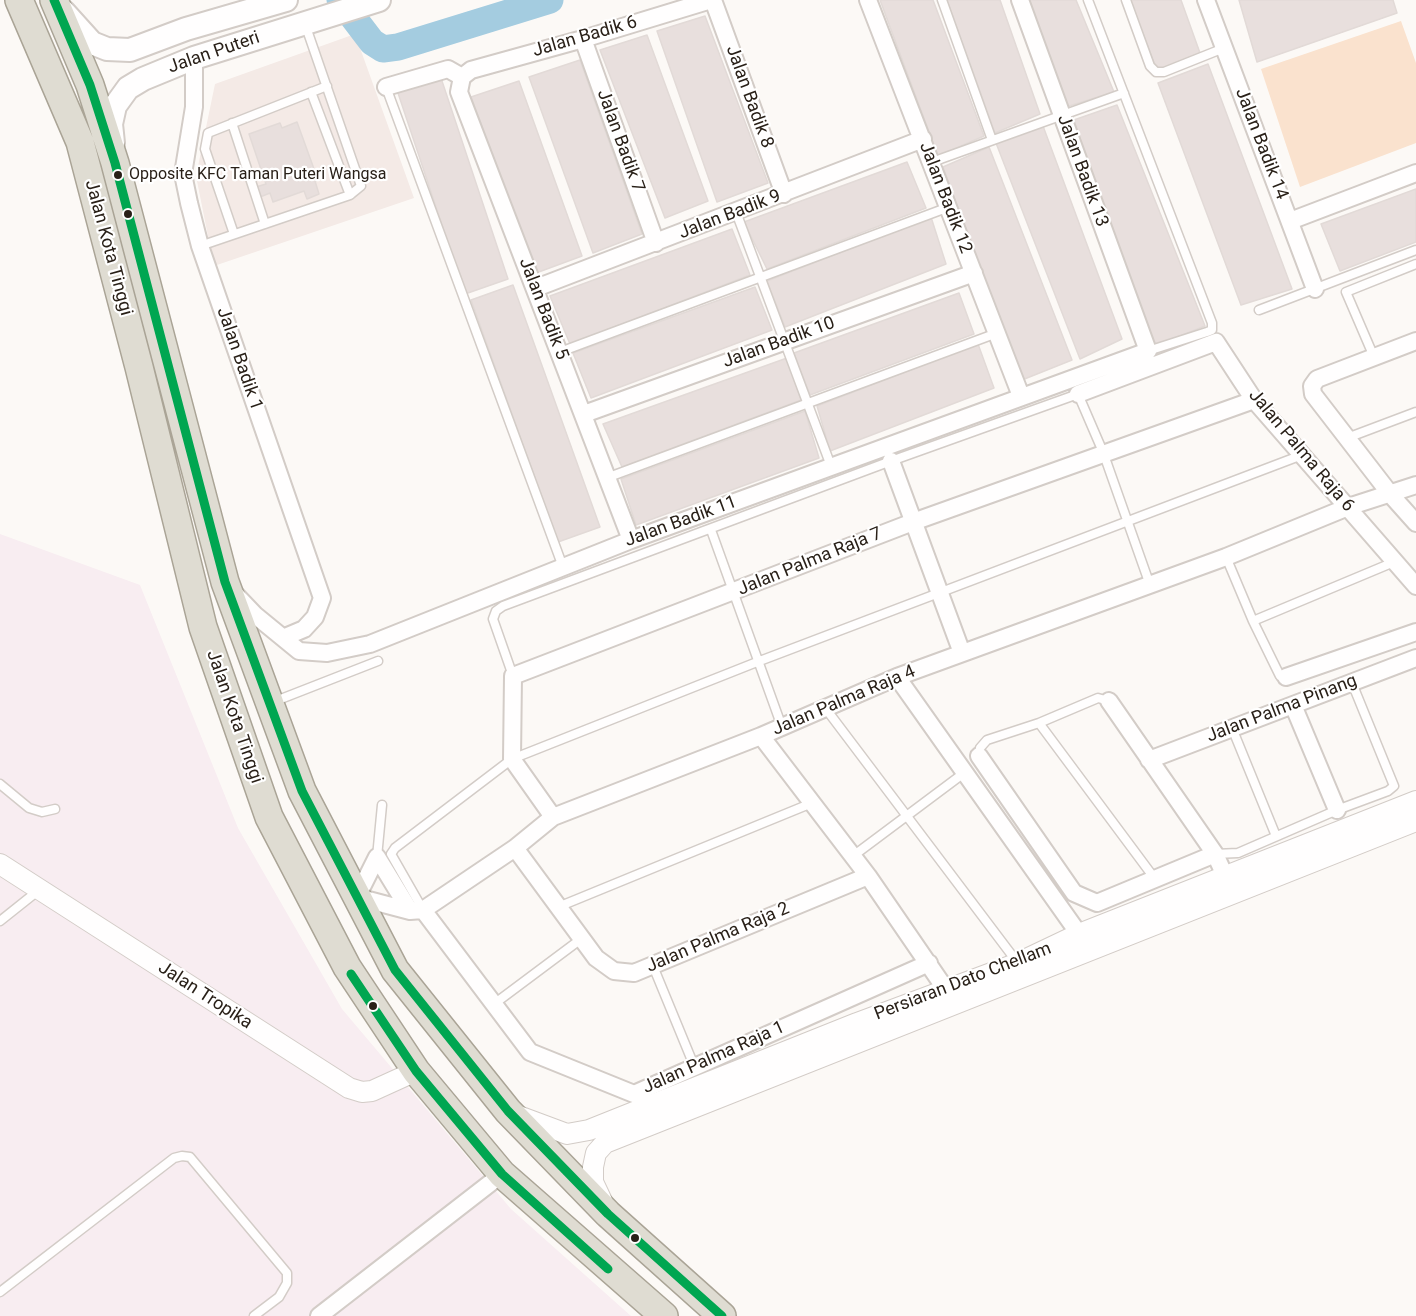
<!DOCTYPE html>
<style>
body{margin:0}
canvas{display:block;background:#fcf9f6}
</style>
<canvas width="1416" height="1316"></canvas>
<script>
const ctx = document.querySelector('canvas').getContext('2d');
ctx.lineJoin = 'round';
function fill(path, color) {
  ctx.fillStyle = color;
  ctx.fill(path, 'evenodd');
}
function poly(rows) {
  const path = new Path2D();
  for (const r of rows) {
    path.moveTo(r[0], r[1]);
    for (let i = 2; i < r.length; i += 2) path.lineTo(r[i], r[i + 1]);
  }
  return path;
}
function strokePath(path, color, width, dash) {
  ctx.strokeStyle = color;
  ctx.lineWidth = width;
  ctx.lineCap = dash ? 'butt' : 'round';
  ctx.setLineDash(dash || []);
  ctx.stroke(path);
}
function label(font, color, halo, rows, align = 'center') {
  ctx.font = font + ' Roboto,sans-serif';
  ctx.lineWidth = 4.5;
  ctx.setLineDash([]);
  ctx.textBaseline = 'middle';
  ctx.strokeStyle = halo;
  ctx.fillStyle = color;
  for (const [text, x, y, turn = 0] of rows) {
    ctx.save();
    ctx.translate(x, y);
    ctx.rotate((+turn || 0) * Math.PI / 180);
    ctx.textAlign = isNaN(turn) ? turn : align;
    if (halo) ctx.strokeText(text, 0, 0);
    ctx.fillText(text, 0, 0);
    ctx.restore();
  }
}
const commercial = poly([
 [355,34,414,198,214,266,196,176,215,84]
]);
const industrial = poly([
 [0,534,140,585,238,828,342,1009,511,1209,631,1316,0,1316]
]);
const green = poly([
 [1401,21,1416,63,1416,143,1300,187,1261,69]
]);
const river = poly([
 [340,0,372,42,383,49,398,47,550,0]
]);
const building = poly([
 [880,0,933,0,984,136,938,156,880,0],
 [947,0,1000,0,1040,114,995,133,947,0],
 [1027,0,1076,0,1114,92,1066,107,1027,0],
 [1130,0,1181,0,1200,53,1157,70,1130,0],
 [1239,0,1393,0,1397,13,1257,62,1239,0],
 [705,16,768,183,717,202,657,31,705,16],
 [647,35,708,201,665,218,600,50,647,35],
 [580,60,642,234,593,253,529,77,580,60],
 [1208,64,1292,289,1241,305,1158,83,1208,64],
 [440,75,508,279,465,294,397,90,440,75],
 [519,81,582,256,536,273,471,97,519,81],
 [1117,105,1205,326,1155,346,1071,121,1117,105],
 [297,122,318,180,315,181,319,194,307,199,304,191,273,202,270,193,260,197,256,187,266,184,249,134,280,123,282,128,297,122],
 [1043,126,1122,339,1080,359,996,143,1043,126],
 [989,147,1072,360,1022,380,943,167,989,147],
 [907,162,926,208,767,269,744,222,907,162],
 [1416,189,1416,242,1340,271,1321,224,1416,189],
 [931,217,946,264,785,327,767,281,931,217],
 [732,229,750,275,570,344,550,296,732,229],
 [513,285,600,527,558,542,471,300,513,285],
 [755,287,772,330,591,398,573,353,755,287],
 [959,293,974,334,810,395,794,353,959,293],
 [978,344,994,388,830,451,817,406,978,344],
 [787,358,801,400,622,467,603,424,787,358],
 [805,411,819,458,636,525,621,479,805,411]
]);
const service = poly([
 [942,0,992,140],
 [1088,0,1212,323,1212,330,1207,332,1148,351],
 [1126,0,1150,66,1156,72,1164,72,1224,48],
 [386,87,563,567],
 [311,92,350,195],
 [232,123,265,224],
 [932,162,1124,93],
 [736,212,831,466],
 [234,234,205,149,208,133,327,86],
 [200,246,350,195,361,186,305,24],
 [1259,310,1416,250],
 [560,352,949,207],
 [1374,357,1346,292,1416,264],
 [1347,438,1416,412],
 [609,477,997,333],
 [711,530,782,727],
 [1226,557,1253,621,1280,676,1286,677],
 [1253,621,1394,562],
 [513,676,493,619,496,611,503,606,891,461,1078,394,1103,452,1150,585],
 [273,702,378,661],
 [826,709,1017,962],
 [1039,723,1155,879],
 [1232,728,1276,836],
 [979,756,980,748,987,740,1039,723,1098,698,1109,701],
 [0,784,29,808,42,812,55,809],
 [1215,854,1238,853,1337,810,1388,791,1394,786,1352,683],
 [853,856,964,773],
 [377,857,382,805],
 [558,907,812,803],
 [423,910,391,854,395,848,512,759,757,662,1302,455],
 [0,921,39,890],
 [653,966,695,1068],
 [494,1004,581,939],
 [0,1292,174,1158,182,1156,190,1157,287,1273,287,1283,279,1297,254,1316]
]);
const minor = poly([
 [713,0,784,194],
 [868,0,1021,396],
 [1206,0,1315,289],
 [583,39,656,243],
 [194,58,194,107,183,174,189,203,200,246,322,598,315,617,304,629,285,637],
 [462,77,459,92,631,540],
 [462,77,471,70,583,39,711,0],
 [386,87,448,69,462,77],
 [1290,221,1416,173],
 [536,288,923,139],
 [1416,341,1317,379,1312,386,1313,394,1391,495,1416,523],
 [1078,394,1216,342,1254,400,1416,586],
 [584,414,974,273],
 [891,461,962,653],
 [234,593,255,615,299,651,327,653,370,644,631,540,1148,351,1020,0],
 [897,677,1079,934],
 [1286,677,1416,632],
 [1109,701,1215,854,1226,878],
 [1293,705,1337,810],
 [761,736,868,876,953,1000],
 [979,756,1074,893,1097,903,1215,854],
 [1149,760,1416,658],
 [553,817,512,759,513,676,913,522,1254,400],
 [515,848,596,958,614,971,634,973,868,876],
 [377,857,357,897,410,911,423,910,515,848,553,817,761,736,897,677,1226,557,1348,507,1416,485],
 [377,857,410,911],
 [423,910,530,1052,634,1094,929,963],
 [319,1316,502,1174]
]);
const tertiary = poly([
 [0,864,349,1088,362,1092,372,1091,416,1071],
 [516,1115,567,1134,589,1130,857,1023,1018,963,1079,934,1416,801],
 [602,1201,593,1182,593,1167,596,1153,605,1143,1416,821]
]);
const secondary = poly([
 [64,12,92,43,107,49,130,50,186,29,286,0],
 [113,143,111,124,115,106,128,88,143,79,194,58,379,0]
]);
const trunk = poly([
 [19,0,80,142,139,367,203,627,269,817,347,967,416,1071,502,1174,664,1316],
 [54,0,90,85,115,163,225,582,302,791,395,970,508,1111,608,1214,722,1316]
]);
const bus1 = poly([
 [54,0,90,85,115,163,225,582,302,791,395,970,508,1111,608,1214,722,1316],
 [351,974,416,1071,502,1174,608,1269]
]);
const markers = [
 [118,175,5,"#292018"],
 [128,214,5,"#292018"],
 [373,1006,5,"#292018"],
 [635,1238,5,"#292018"]
];
const busNames = [
 ["Opposite KFC Taman Puteri Wangsa",129,175]
];
const streetNames = [
 ["Jalan Badik 6",585,37,-16],
 ["Jalan Puteri",214,53,-19],
 ["Jalan Badik 8",749,97,70],
 ["Jalan Badik 7",620,141,70],
 ["Jalan Badik 14",1261,144,69],
 ["Jalan Badik 13",1082,171,70],
 ["Jalan Badik 12",945,198,69],
 ["Jalan Badik 9",730,215,-21],
 ["Jalan Kota Tinggi",108,248,75],
 ["Jalan Badik 5",543,309,69],
 ["Jalan Badik 10",779,343,-20],
 ["Jalan Badik 1",239,359,71],
 ["Jalan Palma Raja 6",1301,451,50],
 ["Jalan Badik 11",681,522,-20],
 ["Jalan Palma Raja 7",810,562,-22],
 ["Jalan Palma Raja 4",844,701,-23],
 ["Jalan Palma Pinang",1282,709,-21],
 ["Jalan Kota Tinggi",234,717,71],
 ["Jalan Palma Raja 2",718,938,-23],
 ["Persiaran Dato Chellam",963,982,-21],
 ["Jalan Tropika",205,996,33],
 ["Jalan Palma Raja 1",714,1058,-24]
];
fill(commercial, '#f4eae6');
fill(industrial, '#f8edf1');
fill(green, '#fae2ce');
strokePath(river, '#a4cce0', 27);
fill(building, '#e8dfdd');
strokePath(building, '#e2dad7', 1.5);
strokePath(service, '#d3ccc7', 11);
strokePath(minor, '#d3ccc7', 20);
strokePath(tertiary, '#d3ccc7', 22);
strokePath(secondary, '#d3ccc7', 26);
strokePath(trunk, '#aaa496', 30);
strokePath(service, '#fffefe', 8);
strokePath(minor, '#fffefe', 16);
strokePath(tertiary, '#fffefe', 20);
strokePath(secondary, '#fffefe', 22);
strokePath(trunk, '#dfdcd2', 27);
strokePath(bus1, '#00a651', 9);
for (const [x, y, r, color] of markers) {
  const dot = new Path2D();
  dot.arc(x, y, r, 0, 2 * Math.PI);
  ctx.fillStyle = color;
  ctx.fill(dot);
  strokePath(dot, '#fff', 2);
}
label('16px', '#292018', '#fff', busNames, 'left');
label('18px', '#292018', '#fff', streetNames);
</script>
